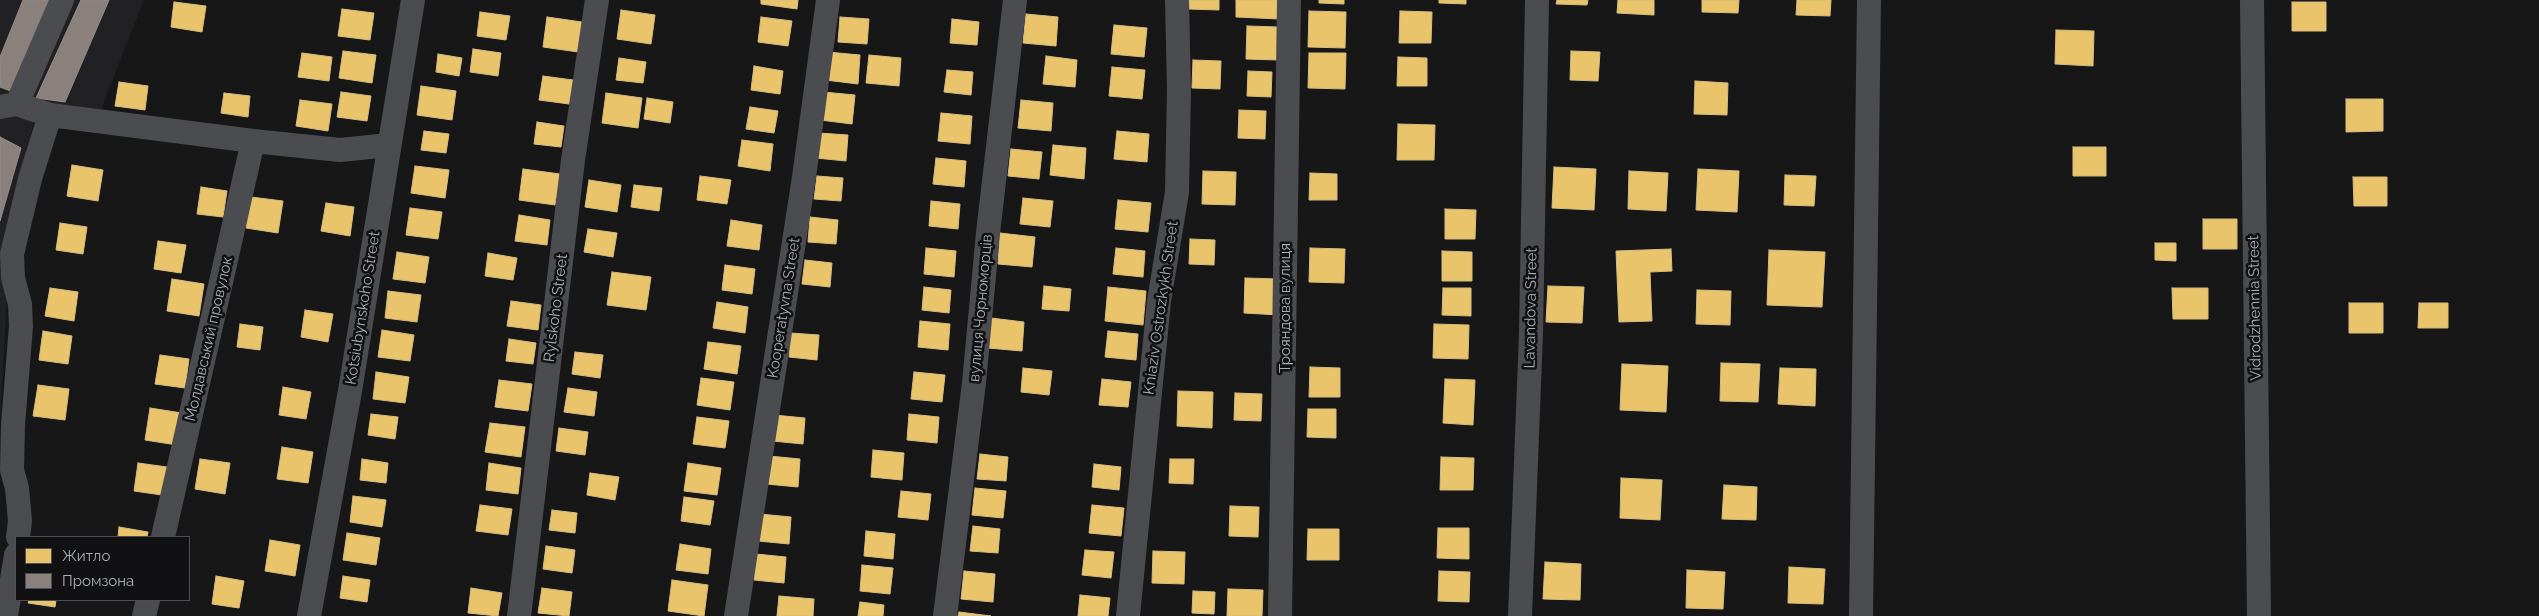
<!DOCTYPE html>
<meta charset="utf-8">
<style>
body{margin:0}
#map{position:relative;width:2539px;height:616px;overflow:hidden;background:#171717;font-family:Raleway,sans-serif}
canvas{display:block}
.legend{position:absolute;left:15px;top:536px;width:175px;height:65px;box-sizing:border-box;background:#111113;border:1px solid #4d4f55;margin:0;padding:6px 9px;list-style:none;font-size:15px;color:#a8adb8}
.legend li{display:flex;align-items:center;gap:10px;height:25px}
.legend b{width:25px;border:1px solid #4d4f55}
</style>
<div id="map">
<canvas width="2539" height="616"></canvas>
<ul class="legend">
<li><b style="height:14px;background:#e9c46a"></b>Житло</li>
<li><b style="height:14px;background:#8a817c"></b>Промзона</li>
</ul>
</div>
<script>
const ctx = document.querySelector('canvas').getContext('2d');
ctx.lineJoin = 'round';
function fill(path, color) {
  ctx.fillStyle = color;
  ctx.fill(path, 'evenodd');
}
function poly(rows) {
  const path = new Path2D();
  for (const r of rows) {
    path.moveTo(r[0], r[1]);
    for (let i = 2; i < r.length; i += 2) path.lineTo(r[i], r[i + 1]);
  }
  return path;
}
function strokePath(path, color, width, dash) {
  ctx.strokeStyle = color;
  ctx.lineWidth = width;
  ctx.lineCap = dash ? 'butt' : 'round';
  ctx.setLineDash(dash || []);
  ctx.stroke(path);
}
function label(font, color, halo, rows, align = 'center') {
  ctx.font = font + ' Raleway,sans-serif';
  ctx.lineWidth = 5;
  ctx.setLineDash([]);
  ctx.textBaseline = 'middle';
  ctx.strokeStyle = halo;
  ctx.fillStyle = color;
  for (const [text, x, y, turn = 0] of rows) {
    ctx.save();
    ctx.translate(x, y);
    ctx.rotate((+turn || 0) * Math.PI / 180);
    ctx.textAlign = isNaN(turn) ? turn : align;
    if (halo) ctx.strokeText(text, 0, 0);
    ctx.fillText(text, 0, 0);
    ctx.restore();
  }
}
const built = poly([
 [0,0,144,0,100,112,36,112,12,214,0,418]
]);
const homes = poly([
 [761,0,798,0,797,9,761,4,761,0],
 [1189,0,1219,0,1219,10,1188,9,1189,0],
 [1236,0,1280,0,1279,19,1236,17,1236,0],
 [1319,0,1344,0,1344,4,1319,3,1319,0],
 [1439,0,1466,0,1466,4,1439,3,1439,0],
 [1557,0,1588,0,1587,5,1556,4,1557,0],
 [1618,0,1654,0,1654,15,1617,13,1618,0],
 [1702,0,1739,0,1738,13,1702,12,1702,0],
 [1797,0,1831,0,1830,16,1796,15,1797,0],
 [174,2,206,6,202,32,171,27,174,2],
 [2292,2,2326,2,2326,31,2292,31,2292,2],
 [342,9,374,13,370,40,338,36,342,9],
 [621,10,655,15,651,44,617,39,621,10],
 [1309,11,1346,12,1345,48,1308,47,1309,11],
 [1400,11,1432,12,1431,43,1399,43,1400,11],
 [480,12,510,16,506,40,477,36,480,12],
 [1026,14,1058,17,1056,46,1023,43,1026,14],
 [547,17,582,22,578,52,543,47,547,17],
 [761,17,792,21,788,46,758,42,761,17],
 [840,17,869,19,867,44,838,42,840,17],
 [952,19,979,22,977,45,950,43,952,19],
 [1114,25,1147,28,1144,57,1111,54,1114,25],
 [1247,26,1279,27,1278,60,1246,59,1247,26],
 [2056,30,2094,31,2093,66,2055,64,2056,30],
 [473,49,501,53,498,76,470,72,473,49],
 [343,51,376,55,372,83,339,78,343,51],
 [1571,51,1600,52,1598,81,1570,80,1571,51],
 [828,52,860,55,858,84,825,80,828,52],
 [302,53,332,57,329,81,298,77,302,53],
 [1309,53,1346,53,1345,89,1308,88,1309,53],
 [438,54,462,58,459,76,436,72,438,54],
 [869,55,901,58,899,86,866,83,869,55],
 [1046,56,1077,60,1075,87,1043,84,1046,56],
 [1398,57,1427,58,1427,86,1397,86,1398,57],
 [619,58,646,62,643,83,616,80,619,58],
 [1193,60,1221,61,1220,89,1192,88,1193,60],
 [754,66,783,71,780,94,751,90,754,66],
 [1112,67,1145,70,1142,99,1109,96,1112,67],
 [947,70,973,72,971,95,944,92,947,70],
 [1248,71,1272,72,1271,97,1247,96,1248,71],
 [543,76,573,80,569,104,539,100,543,76],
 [1695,81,1728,83,1727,115,1694,114,1695,81],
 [119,82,148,86,145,110,115,106,119,82],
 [421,86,456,91,452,120,417,115,421,86],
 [341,92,371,96,367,121,337,117,341,92],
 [823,92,855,95,852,124,820,120,823,92],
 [224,93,250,96,248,117,221,113,224,93],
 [606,93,642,98,638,128,602,123,606,93],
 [647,98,673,102,670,123,644,119,647,98],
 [2346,99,2383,99,2383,131,2346,132,2346,99],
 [300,100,332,104,328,131,296,126,300,100],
 [1021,100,1053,103,1051,131,1018,128,1021,100],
 [750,107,778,111,774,133,746,129,750,107],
 [1239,110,1266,111,1265,139,1238,138,1239,110],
 [941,113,972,116,970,144,938,141,941,113],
 [537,122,564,126,561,147,534,144,537,122],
 [1398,124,1435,125,1434,160,1397,160,1398,124],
 [424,131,449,134,446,153,421,150,424,131],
 [1117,131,1149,134,1147,162,1114,159,1117,131],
 [819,133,848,135,846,161,816,158,819,133],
 [742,140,773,144,770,171,738,166,742,140],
 [1053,145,1086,148,1084,179,1050,175,1053,145],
 [2073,147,2106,147,2106,176,2073,176,2073,147],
 [1011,149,1042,152,1039,179,1008,176,1011,149],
 [936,158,966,161,964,187,933,184,936,158],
 [72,165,103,170,98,201,67,196,72,165],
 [415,166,449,170,445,198,411,193,415,166],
 [1554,167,1596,169,1594,210,1552,208,1554,167],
 [523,169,560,174,555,205,519,200,523,169],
 [1698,169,1739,171,1737,212,1696,210,1698,169],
 [1203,171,1236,172,1235,205,1202,204,1203,171],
 [1629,171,1668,173,1666,211,1628,209,1629,171],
 [1310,173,1337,174,1337,200,1309,200,1310,173],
 [1785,175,1816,176,1814,206,1784,205,1785,175],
 [700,176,731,180,727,204,697,200,700,176],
 [817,176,843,178,841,201,814,199,817,176],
 [2353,177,2387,177,2387,206,2354,206,2353,177],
 [589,180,621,185,617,212,585,207,589,180],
 [634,185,662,188,659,211,631,207,634,185],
 [201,187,227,191,223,217,197,214,201,187],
 [251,197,283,201,278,233,246,228,251,197],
 [1023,198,1053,201,1050,227,1020,224,1023,198],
 [1118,200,1151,203,1148,232,1115,229,1118,200],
 [931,201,960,204,958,229,929,226,931,201],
 [326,203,354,207,350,236,321,231,326,203],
 [410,208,442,212,438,239,406,235,410,208],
 [1445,209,1476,210,1475,239,1445,239,1445,209],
 [519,215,550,220,547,245,515,241,519,215],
 [810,217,838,220,836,244,808,242,810,217],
 [2203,219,2237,219,2237,249,2203,249,2203,219],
 [731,220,762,225,759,250,727,246,731,220],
 [60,223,87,227,83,254,56,250,60,223],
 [588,229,617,233,613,257,584,252,588,229],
 [1000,233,1035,237,1032,267,998,264,1000,233],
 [1190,239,1215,240,1214,265,1189,264,1190,239],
 [158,241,186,245,181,273,154,269,158,241],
 [2155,243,2176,243,2176,261,2155,260,2155,243],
 [926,248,956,251,954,277,924,274,926,248],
 [1116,248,1145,251,1143,277,1113,274,1116,248],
 [1310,248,1345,249,1344,283,1309,282,1310,248],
 [1671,249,1672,271,1650,272,1652,321,1619,322,1616,251,1671,249],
 [1769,250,1825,252,1822,307,1767,305,1769,250],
 [1442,251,1472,252,1472,281,1442,281,1442,251],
 [397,252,429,257,425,283,393,279,397,252],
 [488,253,517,258,513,280,485,276,488,253],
 [805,260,832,263,830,287,802,284,805,260],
 [725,265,755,269,752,294,722,290,725,265],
 [612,272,651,277,646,310,607,305,612,272],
 [1245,278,1280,279,1279,315,1244,313,1245,278],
 [172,279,204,284,199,316,167,311,172,279],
 [1044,286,1071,289,1069,311,1042,309,1044,286],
 [1548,286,1584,287,1582,323,1546,322,1548,286],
 [924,287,951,290,949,313,922,310,924,287],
 [1108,287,1146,291,1143,325,1105,321,1108,287],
 [50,288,78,292,74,321,45,316,50,288],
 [1443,288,1471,288,1471,316,1442,315,1443,288],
 [2172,288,2208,288,2208,319,2173,319,2172,288],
 [1697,290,1731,291,1730,325,1696,324,1697,290],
 [388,291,421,295,417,322,385,318,388,291],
 [511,301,541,305,538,330,507,326,511,301],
 [717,302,748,307,745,333,713,328,717,302],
 [2349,303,2383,303,2383,333,2349,333,2349,303],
 [2419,303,2448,303,2448,328,2418,328,2419,303],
 [305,310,333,314,328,342,301,337,305,310],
 [991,318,1024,322,1022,351,988,348,991,318],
 [920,321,950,324,948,350,918,347,920,321],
 [240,324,263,327,260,350,237,347,240,324],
 [1434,324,1469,325,1468,359,1433,358,1434,324],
 [382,330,414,335,410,361,378,357,382,330],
 [43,331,72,336,68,364,39,360,43,331],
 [1108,331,1138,334,1136,360,1105,357,1108,331],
 [791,333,819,335,817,360,789,357,791,333],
 [509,339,536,343,533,364,506,361,509,339],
 [708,342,741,346,737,374,704,369,708,342],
 [575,352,603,355,600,378,572,374,575,352],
 [160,355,189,359,185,388,155,384,160,355],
 [1721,363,1760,364,1758,402,1720,401,1721,363],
 [1622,364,1668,366,1666,412,1620,410,1622,364],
 [1310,367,1340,368,1340,397,1309,397,1310,367],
 [1023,368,1052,371,1049,395,1021,392,1023,368],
 [1780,368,1816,369,1815,406,1778,404,1780,368],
 [376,372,409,377,405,403,373,399,376,372],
 [914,372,945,375,942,402,911,399,914,372],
 [701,378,734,382,730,410,697,405,701,378],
 [1102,379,1131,382,1128,407,1099,405,1102,379],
 [1445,379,1475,380,1473,425,1443,423,1445,379],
 [499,380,532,384,528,411,495,407,499,380],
 [38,385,69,389,65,420,33,416,38,385],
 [283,387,311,392,306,419,279,415,283,387],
 [568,388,597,392,594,416,564,412,568,388],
 [1178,391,1213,392,1212,428,1177,426,1178,391],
 [1235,393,1262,394,1261,421,1234,420,1235,393],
 [150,408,182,413,177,445,145,440,150,408],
 [1308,409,1336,409,1336,438,1307,437,1308,409],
 [371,414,398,417,395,439,368,435,371,414],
 [909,414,939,417,937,443,907,440,909,414],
 [774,415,805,418,803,444,772,441,774,415],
 [697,417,729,421,725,448,693,444,697,417],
 [490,423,525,427,521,457,485,452,490,423],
 [559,428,588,432,585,455,556,451,559,428],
 [282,447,313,452,308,483,277,479,282,447],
 [873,450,904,453,902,480,871,477,873,450],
 [980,454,1008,457,1006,481,977,479,980,454],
 [769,456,800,459,798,487,766,484,769,456],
 [1441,457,1474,458,1473,490,1440,490,1441,457],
 [200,459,230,463,225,494,195,489,200,459],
 [362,459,388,463,386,483,360,480,362,459],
 [1170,459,1194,459,1193,484,1169,483,1170,459],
 [138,463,167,467,162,495,134,491,138,463],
 [489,463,521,468,518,494,486,490,489,463],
 [688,463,721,468,717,495,684,491,688,463],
 [1094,464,1121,467,1119,490,1092,487,1094,464],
 [590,473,619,477,615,500,587,495,590,473],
 [1621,478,1662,480,1660,520,1620,518,1621,478],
 [1724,485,1757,487,1756,520,1722,519,1724,485],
 [975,488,1006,491,1003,518,972,515,975,488],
 [901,491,931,494,928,520,898,517,901,491],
 [353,496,386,500,382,527,350,522,353,496],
 [684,497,714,501,710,525,681,521,684,497],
 [480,505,512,509,508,535,476,531,480,505],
 [1092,505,1124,508,1121,536,1089,533,1092,505],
 [1230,506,1259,507,1258,537,1229,536,1230,506],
 [552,510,577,513,575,533,549,530,552,510],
 [760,514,791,517,789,544,758,541,760,514],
 [973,526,1000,529,998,553,970,551,973,526],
 [119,527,148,532,147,537,118,537,119,527],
 [1438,528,1469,528,1469,559,1437,558,1438,528],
 [1308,529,1339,529,1339,560,1307,560,1308,529],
 [866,531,895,534,893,559,864,556,866,531],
 [347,533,380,538,376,565,343,560,347,533],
 [270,540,300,545,295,576,265,571,270,540],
 [680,544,711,549,708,574,676,570,680,544],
 [546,546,575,550,572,573,543,569,546,546],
 [1085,550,1114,552,1111,578,1082,575,1085,550],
 [1153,551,1185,552,1184,584,1152,583,1153,551],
 [756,554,786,557,784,583,754,580,756,554],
 [1545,562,1581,564,1580,600,1543,599,1545,562],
 [862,565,893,568,890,594,860,591,862,565],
 [1789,567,1825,569,1823,604,1788,603,1789,567],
 [1687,570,1725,572,1723,609,1686,608,1687,570],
 [964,571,995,574,993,602,961,599,964,571],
 [1439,571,1470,572,1469,602,1438,601,1439,571],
 [216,576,244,581,239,608,212,604,216,576],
 [343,576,370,580,367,602,340,598,343,576],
 [672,580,708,585,704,616,668,611,672,580],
 [471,588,502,593,498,616,468,613,471,588],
 [542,588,572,592,569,616,538,613,542,588],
 [1228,589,1263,590,1262,616,1227,616,1228,589],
 [1193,591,1215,592,1214,614,1192,613,1193,591],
 [1080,595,1110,598,1108,616,1078,616,1080,595],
 [779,596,814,599,813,616,777,616,779,596],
 [29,600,56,600,55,607,28,603,29,600],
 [860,602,884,605,883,616,858,616,860,602],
 [959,612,991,616,958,616,959,612]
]);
const industry = poly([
 [23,0,52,0,13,92,0,87,0,57,23,0],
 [81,0,109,0,65,102,36,98,81,0],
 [0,137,21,148,0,221,0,137]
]);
const minor = poly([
 [2252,0,2259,616],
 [17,104,62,0],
 [0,107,17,104,50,115,253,141,340,150,389,145],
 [18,537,20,521,17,488,12,470,13,425,21,326,20,304,13,278,12,254,30,179,50,115],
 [163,537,253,141],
 [6,616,16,555],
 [144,616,148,600],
 [309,616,350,391,413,0],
 [519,616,573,160,597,0],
 [736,616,804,177,828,0],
 [945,616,974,383,988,233,1015,0],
 [1128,616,1159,301,1177,192,1179,90,1177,0],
 [1280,616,1289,0],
 [1520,616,1531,333,1537,0],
 [1861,616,1869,0]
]);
const streetNames = [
 ["Kotsiubynskoho Street",363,308,-81],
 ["Rylskoho Street",556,308,-83],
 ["Kooperatyvna Street",784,308,-81],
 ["вулиця Чорноморців",981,308,-85],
 ["Kniaziv Ostrozkykh Street",1161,308,-82],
 ["Трояндова вулиця",1285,308,-90],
 ["Lavandova Street",1531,308,-89],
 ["Vidrodzhennia Street",2255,308,-91],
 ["Молдавський провулок",209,339,-77]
];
fill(built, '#212123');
fill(homes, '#e9c46a');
strokePath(homes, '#d6bd81', 1);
fill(industry, '#8a817c');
strokePath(industry, '#938e8e', 1);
strokePath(minor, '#4b4c50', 24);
label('15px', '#a8adb8', '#111113', streetNames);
</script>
